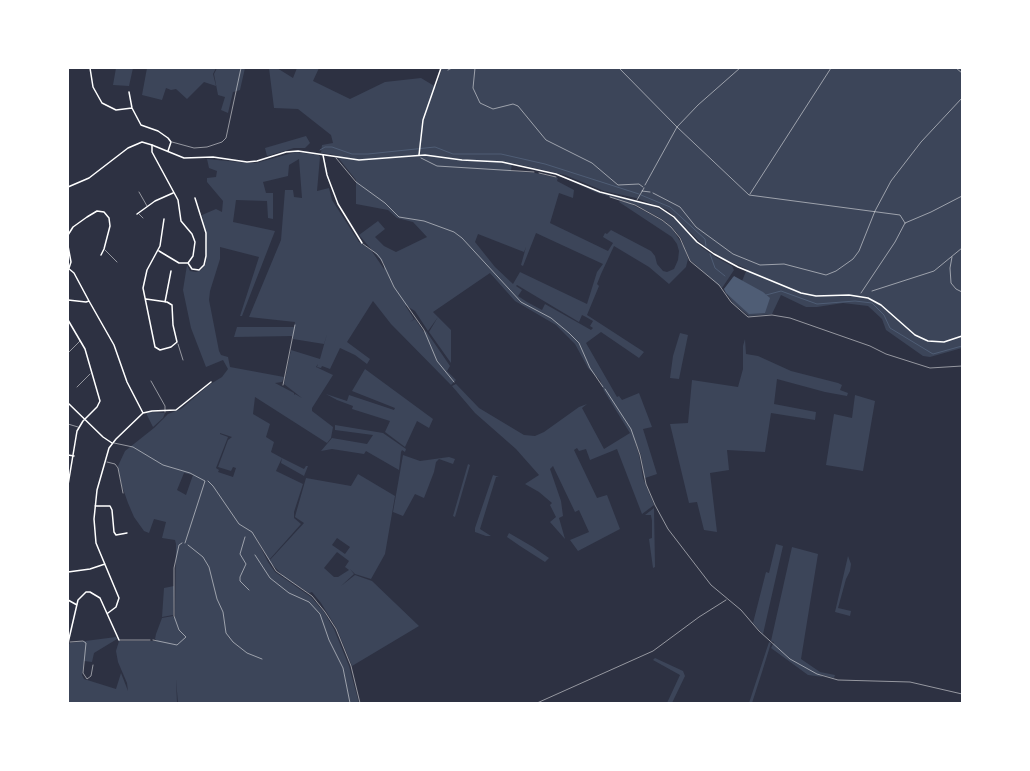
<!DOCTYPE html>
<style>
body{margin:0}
#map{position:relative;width:1030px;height:771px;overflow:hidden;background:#2d3142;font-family:"IBM Plex Sans",sans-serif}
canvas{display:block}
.frame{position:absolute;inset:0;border:69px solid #fff;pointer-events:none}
</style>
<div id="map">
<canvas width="1030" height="771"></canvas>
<div class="frame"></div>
</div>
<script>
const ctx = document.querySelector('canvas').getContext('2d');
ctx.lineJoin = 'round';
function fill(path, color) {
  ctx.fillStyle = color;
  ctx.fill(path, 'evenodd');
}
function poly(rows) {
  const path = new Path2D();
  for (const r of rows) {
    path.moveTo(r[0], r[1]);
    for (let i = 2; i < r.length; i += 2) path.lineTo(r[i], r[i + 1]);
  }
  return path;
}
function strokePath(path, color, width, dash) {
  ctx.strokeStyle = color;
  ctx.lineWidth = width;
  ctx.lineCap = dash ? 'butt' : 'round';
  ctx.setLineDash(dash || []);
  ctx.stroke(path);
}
const green = poly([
 [116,68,133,68,129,86,113,85],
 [147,68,216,68,213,74,216,86,204,82,187,99,176,89,171,90,166,88,162,100,142,95],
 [217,68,245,68,240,90,233,92,228,113,221,110,225,97,218,95,214,74],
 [269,68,277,68,293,78,297,68,319,68,313,81,350,99,385,82,421,78,436,87,442,68,962,68,962,348,930,357,923,356,886,330,882,319,868,306,843,303,817,307,806,307,781,295,772,314,749,316,733,303,724,289,733,277,742,281,747,269,724,259,704,246,668,210,636,198,604,191,565,175,512,163,511,171,535,173,558,178,557,181,574,190,573,198,559,193,550,223,608,251,613,243,603,237,605,233,607,234,611,230,651,251,655,256,657,264,663,271,667,272,674,269,678,260,679,251,677,244,672,237,619,202,620,201,629,203,661,220,671,227,684,247,688,259,686,267,669,284,649,267,614,246,601,274,597,284,599,286,587,315,644,352,639,358,601,332,586,343,617,397,619,396,622,400,639,393,652,427,643,429,657,474,645,478,641,455,634,439,639,455,643,478,654,505,642,514,617,449,590,460,586,449,579,451,577,448,574,450,597,498,607,495,620,529,578,551,570,540,589,532,579,510,575,512,553,466,550,469,561,501,563,516,559,518,565,539,550,522,556,517,550,505,552,503,539,492,525,484,539,475,516,449,475,413,452,386,456,384,479,408,524,435,535,436,544,432,579,407,587,404,582,408,604,449,630,433,604,391,600,380,588,368,575,344,556,325,515,301,490,273,433,312,438,317,428,331,415,311,405,305,414,319,410,322,415,319,424,332,426,331,450,366,447,371,456,380,451,385,391,324,373,301,347,342,370,359,367,364,355,355,340,348,330,369,322,366,321,368,317,367,318,364,316,367,333,375,312,408,312,411,333,427,331,438,327,443,255,397,253,414,270,424,266,437,274,442,271,452,282,458,276,471,303,484,294,512,294,518,301,524,269,560,254,534,268,562,275,572,311,597,324,612,334,629,349,666,359,703,178,703,176,679,177,703,68,703,68,645,70,643,116,637,117,639,94,653,92,662,84,661,82,675,84,679,116,689,121,673,128,691,127,683,118,662,116,651,119,641,157,641,155,639,156,634,162,618,173,616,174,618,175,616,176,544,175,540,162,538,166,522,154,519,149,533,144,531,134,517,128,503,122,486,118,466,125,451,154,428,168,414,181,409,209,385,222,377,228,369,223,360,206,367,191,328,183,290,187,265,190,271,196,272,201,270,206,263,207,244,202,215,216,209,222,212,223,201,207,182,207,178,216,177,217,171,209,168,207,159,248,163,256,163,296,152,319,155,320,157,317,191,329,188,332,200,359,242,371,250,384,269,384,264,359,235,378,221,385,229,375,237,384,246,396,252,427,237,413,222,397,218,388,210,356,204,356,180,336,155,321,153,322,145,333,143,331,135,298,109,274,108],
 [299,159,302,198,294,197,293,190,285,190,281,240,249,317,295,322,294,327,237,327,234,337,292,336,293,339,324,344,327,334,320,359,291,350,284,384,302,398,295,394,294,395,294,393,275,383,282,382,284,377,230,367,228,357,221,355,219,351,209,300,210,291,220,259,220,247,259,257,240,316,242,316,275,231,233,222,236,200,267,201,268,218,273,219,273,193,266,193,263,182,288,176,289,165],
 [536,233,603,264,597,272,587,304,520,272,513,284,495,267,475,242,478,234,524,252,526,247,521,265,523,266],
 [517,285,579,322,582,315,586,317,593,321,590,326,593,328,591,330,545,304,542,310,527,302,518,296,522,290,516,286],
 [220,433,232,437,228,440,218,467,231,471,233,467,236,468,233,477,218,472,219,470,216,468,228,437,220,434],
 [184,473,193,475,186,495,177,490],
 [306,136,310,143,305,148,294,148,267,156,265,148],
 [578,184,603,194,645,203,666,212,677,221,701,247,717,258,732,266,734,270,722,288,690,260,681,238,672,227,662,219,636,205,595,192],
 [438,317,451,330,451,363,429,332],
 [680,333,688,335,679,379,670,378,673,356],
 [745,339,746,354,758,356,791,371,838,383,842,385,840,390,848,393,847,396,825,392,777,379,774,404,816,412,815,420,771,413,765,452,727,450,729,470,710,473,717,532,704,530,697,502,689,503,670,424,688,423,692,380,738,387,743,369,743,346],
 [365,369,433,419,429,428,417,421,405,447,385,432,390,421,352,409,353,406,337,400,326,394,347,401,349,395,394,410,395,408,352,391],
 [855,395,875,401,863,471,826,465,834,414,852,418],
 [152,412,165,413,163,418,153,427,146,413],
 [335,425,383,433,406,449,405,452,402,450,401,452,399,470,366,451,364,454,332,449,321,451,332,438,367,444,373,435,335,430],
 [403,455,420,461,449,457,455,459,453,464,439,459,436,462,434,472,424,498,415,494,403,516,393,512],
 [282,458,304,469,306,466,308,466,304,476,281,463],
 [468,464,470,465,455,517,453,516],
 [358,474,395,496,385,554,371,579,355,574,350,569,354,574,341,586,355,575,372,581,419,626,352,666,337,629,321,603,312,592,309,593,284,577,269,561,304,523,295,517,296,513,306,478,351,486],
 [337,538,350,547,345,554,332,545],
 [333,549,349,561,345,567,349,570,338,577,334,577,324,568,337,552],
 [493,475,499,477,496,477,480,529,491,536,486,536,475,532,475,528],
 [654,508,655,567,653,568,649,539,652,538,652,521,651,515,645,515],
 [509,533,533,547,549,558,545,562,520,546,507,537],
 [776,544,783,546,763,634,753,623,766,572,769,573],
 [792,547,818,554,801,659,820,672,835,675,834,678,819,674,823,677,808,675,771,648,774,642,771,641],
 [848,556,851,564,850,571,846,579,838,608,851,611,850,616,835,612],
 [174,586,173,615,162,617,164,588],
 [769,642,771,643,762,672,752,703,749,703],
 [655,658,683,671,685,676,672,703,667,703,680,675,653,660]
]);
const water = poly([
 [734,276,763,292,770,298,765,313,749,314,726,293,724,289]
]);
const stream = poly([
 [320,150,325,147,332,147,352,154,368,154,435,147,453,154,501,154,545,164,639,194],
 [641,195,670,207,705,239,706,246],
 [710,254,715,268,725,276],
 [766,295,781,291,817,304,855,301,872,303,884,315,890,328,933,354,962,346]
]);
const path = poly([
 [475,68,473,88,480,103,493,109,513,104,518,106,546,140,592,163,618,185,639,184,643,187],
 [619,68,677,127,749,195,900,215,905,223],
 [956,68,962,73],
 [448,70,452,68],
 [421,158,437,166,534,172],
 [539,173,556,177],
 [645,185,677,127,698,105,740,68],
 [653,193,680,207,696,227,733,254,760,265,784,264,826,275,836,271,853,259,859,251,875,211,891,181,921,142,962,98],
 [750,194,831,68],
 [610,197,635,205,662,220,671,227,680,238,690,261,719,285,731,302,748,317,772,315,790,318,870,346,886,354,930,368,962,366],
 [952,257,950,268,951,283,956,289,962,292],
 [872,291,934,271,962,248],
 [861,293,895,242,905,223,931,212,962,196],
 [283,385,295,325],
 [605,389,631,429,640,455,646,484,655,505,668,529,711,585,741,610,759,631,790,659,817,674,838,680,910,682,962,694],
 [208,481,213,486,239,524,252,532,276,571,312,596,325,612,336,629,351,666,360,703],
 [245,537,240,554,246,564,240,577,240,581,249,590],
 [188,545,203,557,209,567,217,599,223,612,226,633,233,642,247,653,262,659],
 [255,555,270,578,289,593,309,602,320,614,329,640,343,668,350,703],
 [153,640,177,645,186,637,179,630,174,616,174,568,179,545,182,543],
 [537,703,653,651,699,617,726,600]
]);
const service = poly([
 [172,142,194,148,207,147,222,142,226,138,241,68],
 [336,158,356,182,385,203,399,217,424,221,454,232,462,238,521,302,551,318,569,333,579,343,590,368,603,387],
 [642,191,650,192],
 [139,192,147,206],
 [637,200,644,188],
 [139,214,143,218],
 [363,244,377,254,381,259,394,287,424,330,437,361,454,382],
 [105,250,117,262],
 [178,344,183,360],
 [68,353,80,341],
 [151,381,165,406,165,412],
 [77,387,90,374],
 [68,424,78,427],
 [114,443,133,447,163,465,190,473,205,481,185,543],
 [107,462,115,464,118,468,123,493],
 [120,640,150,640],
 [70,642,83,641,86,643,83,673,87,679,91,676,93,665]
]);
const minor = poly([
 [90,68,93,87,102,103,116,110,132,108],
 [129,92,132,108,141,125,158,131,168,138,171,142,168,151],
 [152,145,152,152,178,200,181,221,192,234,195,242,193,256,188,263,179,263,159,251],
 [323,155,327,175,338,204,362,243],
 [419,155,423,120,441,68],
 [137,214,155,201,173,193],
 [68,235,73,227,87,217,97,211,104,212,109,218,110,226,104,249,101,255],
 [68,246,71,262,69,268],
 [188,263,192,269,199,270,204,265,206,256,206,233,195,198],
 [68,268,74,273,89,301],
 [146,299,167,302,172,305,173,325,177,342,171,347,160,350,155,347,143,288,147,270,160,246,164,219],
 [68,300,86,302,89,301,114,345,127,382,143,413],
 [165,302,171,271],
 [68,320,85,349,100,401,97,407,83,421,77,431,68,485],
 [68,403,103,437,112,443],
 [68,455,74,456],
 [95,506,110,506,112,510,114,532,116,535,127,533],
 [68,572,90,569,105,564],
 [68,600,77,605],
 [108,613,116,607,119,598,96,543,94,519,97,490,109,448,116,439,143,413,152,411,176,410,211,382],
 [68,643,78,600,86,592,90,592,100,598,119,640]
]);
const tertiary = poly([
 [68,187,89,178,128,148,142,142,152,145,184,158,213,157,247,162,257,161,286,152,298,151,359,160,425,155,462,160,502,162,556,174,600,192,659,207,674,217,697,242,714,254,738,267,801,293,816,296,849,295,868,298,881,305,915,335,928,341,944,342,962,336]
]);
fill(green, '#3c4559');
fill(water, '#4f5d75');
strokePath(stream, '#4f5d75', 1);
strokePath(path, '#fff', 0.5);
strokePath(service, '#fff', 0.5);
strokePath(minor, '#fff', 1.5);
strokePath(tertiary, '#fff', 1.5);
</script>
